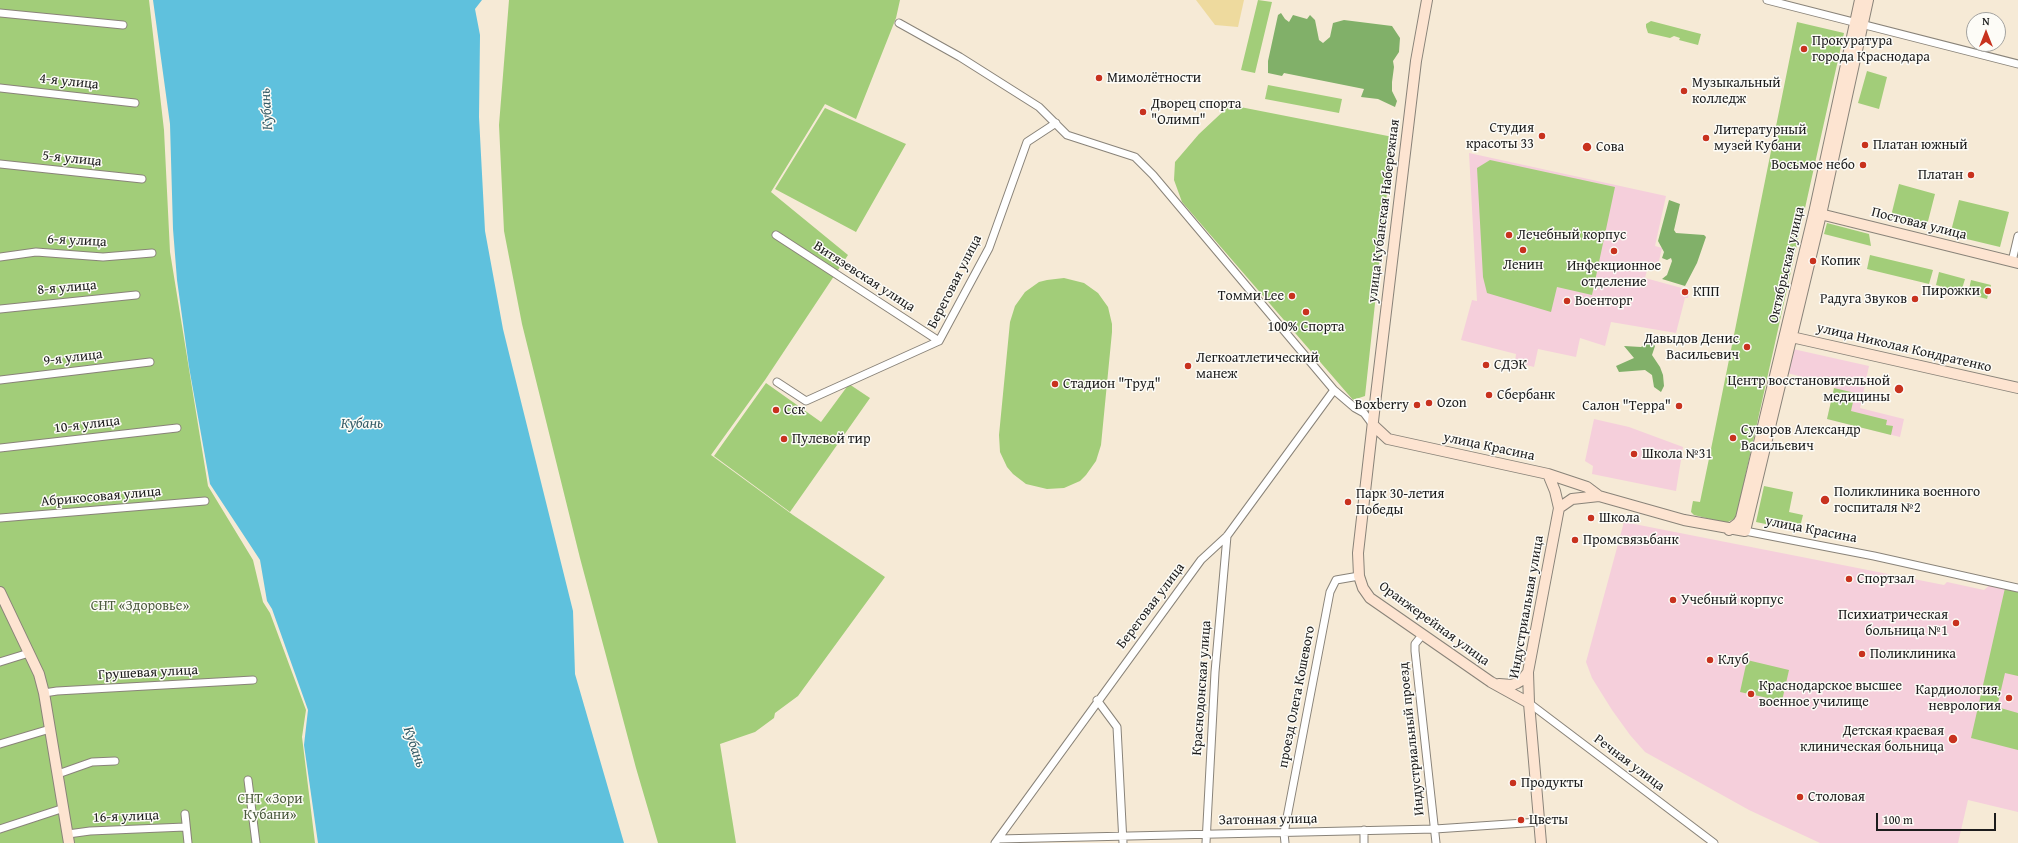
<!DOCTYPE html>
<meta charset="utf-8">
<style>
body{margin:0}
#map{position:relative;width:2018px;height:843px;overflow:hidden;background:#f6ead6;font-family:"Gentium Book Plus",serif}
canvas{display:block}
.north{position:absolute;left:1966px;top:12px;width:40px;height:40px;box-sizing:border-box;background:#fdfcf7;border:1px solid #a3a29f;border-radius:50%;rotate:0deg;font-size:11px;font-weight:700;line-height:16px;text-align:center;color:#1c1c1c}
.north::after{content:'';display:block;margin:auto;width:14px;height:18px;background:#c8321e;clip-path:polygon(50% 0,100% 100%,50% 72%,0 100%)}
.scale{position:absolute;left:1876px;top:813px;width:120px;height:18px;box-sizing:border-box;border:2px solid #1c1c1c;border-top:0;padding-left:5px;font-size:12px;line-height:14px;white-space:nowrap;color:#1c1c1c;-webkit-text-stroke:3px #fdfcf7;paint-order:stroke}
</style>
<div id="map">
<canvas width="2018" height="843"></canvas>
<div class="north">N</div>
<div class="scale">100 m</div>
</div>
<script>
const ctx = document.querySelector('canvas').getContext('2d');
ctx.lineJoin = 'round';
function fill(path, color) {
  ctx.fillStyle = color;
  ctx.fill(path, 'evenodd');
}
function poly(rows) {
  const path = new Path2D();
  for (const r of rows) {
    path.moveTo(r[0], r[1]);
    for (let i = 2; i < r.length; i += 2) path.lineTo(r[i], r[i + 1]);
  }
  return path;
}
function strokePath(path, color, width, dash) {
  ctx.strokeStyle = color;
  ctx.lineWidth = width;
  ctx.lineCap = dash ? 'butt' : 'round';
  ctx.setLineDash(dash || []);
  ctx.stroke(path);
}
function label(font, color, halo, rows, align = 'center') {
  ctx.font = font + ' "Gentium Book Plus",serif';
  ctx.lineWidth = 3;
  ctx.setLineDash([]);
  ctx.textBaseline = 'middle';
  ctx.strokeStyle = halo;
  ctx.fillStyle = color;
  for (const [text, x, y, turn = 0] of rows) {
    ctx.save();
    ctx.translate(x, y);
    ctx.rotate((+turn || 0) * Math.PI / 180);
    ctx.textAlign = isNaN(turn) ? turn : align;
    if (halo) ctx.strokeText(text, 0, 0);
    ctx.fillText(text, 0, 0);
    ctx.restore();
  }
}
const built = poly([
 [1469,153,1666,196,1655,246,1662,248,1658,265,1649,263,1645,278,1689,290,1688,298,1685,298,1676,333,1611,322,1605,346,1580,338,1576,357,1538,349,1534,367,1515,362,1516,354,1461,340,1472,300,1477,301],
 [1793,349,1869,366,1860,408,1904,419,1900,437,1827,419,1835,385,1787,373],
 [1594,419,1629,427,1683,447,1676,491,1592,474,1593,466,1585,461],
 [1624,522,1944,585,1947,582,1984,590,1991,584,2018,590,2018,812,1968,800,1958,843,1820,843,1749,810,1645,752,1630,735,1612,710,1592,678,1586,662]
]);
const green = poly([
 [0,0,149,0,164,130,170,252,208,486,253,560,263,602,270,613,306,710,302,737,315,843,0,843],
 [509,0,900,0,896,18,856,119,825,104,771,192,848,255,765,380,711,455,793,515,885,577,798,696,775,713,774,718,755,732,720,744,736,843,658,843,636,768,580,558,522,324,504,231,499,125],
 [1258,0,1272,2,1255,73,1241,70],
 [1651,21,1701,34,1698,45,1679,40,1680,38,1674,36,1670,38,1648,33,1646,27,1646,24],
 [1797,22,1844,33,1736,518,1726,523,1694,515,1691,512,1692,506,1693,501,1700,502,1711,449],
 [1867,71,1887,77,1879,109,1858,103],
 [1268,85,1342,99,1339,113,1265,99],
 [1230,105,1393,137,1365,396,1353,400,1182,202,1174,180,1175,162,1199,134],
 [825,108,906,144,856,232,775,189],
 [1490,160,1615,187,1592,295,1557,287,1551,312,1487,293,1483,277,1477,168],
 [1899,184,1935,194,1926,229,1890,220],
 [1959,200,2009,212,2000,247,1950,235],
 [1827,223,1869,234,1871,246,1824,234],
 [1870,255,1933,270,1929,284,1867,269],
 [1939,272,1965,279,1961,292,1936,285],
 [1064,278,1084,283,1098,293,1108,307,1112,324,1112,332,1101,445,1096,461,1086,475,1080,481,1064,488,1047,489,1026,484,1013,474,1007,467,1000,452,999,435,1010,322,1015,306,1025,292,1039,282,1047,280],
 [1971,280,1991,285,1987,299,1968,294],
 [766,383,821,422,849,384,870,398,790,512,714,456],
 [1834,388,1855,393,1851,411,1887,420,1886,425,1893,426,1891,435,1827,419],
 [1764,486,1793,492,1789,512,1803,515,1799,531,1756,522],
 [2005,588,2018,591,2018,676,2005,673,1997,707,2018,713,2018,750,1971,738],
 [1747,660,1789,670,1782,701,1740,692]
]);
const forest = poly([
 [1281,13,1285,19,1289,22,1293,15,1307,19,1310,15,1315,20,1319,40,1323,43,1330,37,1333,23,1344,20,1392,26,1400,38,1399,52,1393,61,1394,67,1392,82,1392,91,1397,101,1395,107,1378,99,1361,97,1364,89,1284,73,1282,76,1268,73,1268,61,1278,15],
 [1669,200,1680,204,1674,230,1676,233,1704,235,1706,237,1697,263,1685,286,1662,279,1667,275,1672,261,1671,258,1667,260,1662,258,1664,252,1658,241],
 [1651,341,1655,346,1652,355,1660,367,1663,375,1664,386,1661,392,1654,387,1652,375,1645,370,1619,372,1616,366,1634,358,1624,346,1641,347]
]);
const sand = poly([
 [1196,0,1244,0,1238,27,1215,25]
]);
const water = poly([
 [153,0,482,0,475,9,480,35,479,117,485,231,503,329,573,611,575,674,624,843,318,843,304,745,308,710,272,609,267,601,260,560,210,484,189,367,177,280,173,229,170,124]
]);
const street = poly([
 [1767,0,2018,64],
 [0,13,123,25],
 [899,23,960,57,1039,107,1067,135,1135,157,1153,175,1334,390,1355,408,1364,413,1373,425],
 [0,88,135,103],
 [0,164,142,179],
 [776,235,939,341],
 [0,257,36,252,103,257,152,253],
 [2013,257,2018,236],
 [0,309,136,295],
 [0,380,150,362],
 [777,382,806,401,939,341,989,248,1027,142,1056,123],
 [0,448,177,428],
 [0,518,205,501],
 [1745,531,1874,556,2018,588],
 [1423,634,1415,644,1415,651,1436,843],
 [0,662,29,653],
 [44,693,57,691,253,680],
 [1097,700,1117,727,1123,843],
 [1529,703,1714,843],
 [0,744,50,729],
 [58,774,92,762,115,761],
 [248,780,256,843],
 [185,814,188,843],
 [0,829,64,808],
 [1364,830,1364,843],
 [68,834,90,831,185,827],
 [998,839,1435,829,1539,822],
 [995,843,1201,560,1227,536,1334,390],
 [1206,843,1215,672,1227,536],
 [1285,843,1284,833,1330,592,1336,580,1359,576]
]);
const secondary = poly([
 [1427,0,1416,61,1376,395,1358,553,1359,576,1363,588,1370,598,1491,682,1529,703],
 [1816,213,2018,263],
 [1787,336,2018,388],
 [1373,425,1388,439,1548,474,1587,487,1599,496,1606,498,1684,520,1745,531,1822,210,1868,0],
 [1559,508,1572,499,1599,496],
 [1729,530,1738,523,1741,518,1814,213,1860,0],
 [0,592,39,674,44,693,69,843],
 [1499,684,1512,685,1517,683,1522,680,1528,672],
 [1541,843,1529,703,1528,672,1559,508,1555,491,1548,474]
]);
const markers = [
 [1804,49,4,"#c8321e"],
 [1099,78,4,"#c8321e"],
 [1684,91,4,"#c8321e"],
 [1143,112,4,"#c8321e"],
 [1542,136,4,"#c8321e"],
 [1706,138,4,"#c8321e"],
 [1865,145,4,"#c8321e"],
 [1587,147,5,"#c8321e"],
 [1863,165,4,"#c8321e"],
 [1971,175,4,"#c8321e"],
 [1509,235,4,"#c8321e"],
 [1523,250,4,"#c8321e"],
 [1614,251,4,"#c8321e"],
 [1813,261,4,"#c8321e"],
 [1988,291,4,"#c8321e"],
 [1685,292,4,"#c8321e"],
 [1292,296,4,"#c8321e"],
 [1915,299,4,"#c8321e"],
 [1567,301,4,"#c8321e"],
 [1306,312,4,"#c8321e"],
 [1747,347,4,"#c8321e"],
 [1486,365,4,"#c8321e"],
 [1188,366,4,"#c8321e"],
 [1055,384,4,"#c8321e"],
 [1899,389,5,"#c8321e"],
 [1489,395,4,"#c8321e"],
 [1429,403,4,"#c8321e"],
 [1417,405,4,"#c8321e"],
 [1679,406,4,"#c8321e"],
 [776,410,4,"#c8321e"],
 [1733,438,4,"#c8321e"],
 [784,439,4,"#c8321e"],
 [1634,454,4,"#c8321e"],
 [1825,500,5,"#c8321e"],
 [1348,502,4,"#c8321e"],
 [1591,518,4,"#c8321e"],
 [1575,540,4,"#c8321e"],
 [1849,579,4,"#c8321e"],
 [1673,600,4,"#c8321e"],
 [1956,623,4,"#c8321e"],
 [1862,654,4,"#c8321e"],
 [1710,660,4,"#c8321e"],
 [1751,694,4,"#c8321e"],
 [2009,698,4,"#c8321e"],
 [1953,739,5,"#c8321e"],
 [1513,783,4,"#c8321e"],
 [1800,797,4,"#c8321e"],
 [1521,820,4,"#c8321e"]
];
const poiNames = [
 ["Прокуратура",1812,41],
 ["города Краснодара",1812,57],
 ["Мимолётности",1107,78],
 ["Музыкальный",1692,83],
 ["колледж",1692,99],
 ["Дворец спорта",1151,104],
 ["\"Олимп\"",1151,120],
 ["Студия",1534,128,"right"],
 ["красоты 33",1534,144,"right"],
 ["Литературный",1714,130],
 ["музей Кубани",1714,146],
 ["Платан южный",1873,145],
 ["Сова",1596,147],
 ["Восьмое небо",1855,165,"right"],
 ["Платан",1963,175,"right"],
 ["Лечебный корпус",1517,235],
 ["Копик",1821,261],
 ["Ленин",1523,265,"center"],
 ["Инфекционное",1614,266,"center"],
 ["отделение",1614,282,"center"],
 ["Пирожки",1980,291,"right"],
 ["КПП",1693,292],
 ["Томми Lee",1284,296,"right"],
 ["Радуга Звуков",1907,299,"right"],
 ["Военторг",1575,301],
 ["100% Спорта",1306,327,"center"],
 ["Давыдов Денис",1739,339,"right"],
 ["Васильевич",1739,355,"right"],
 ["Легкоатлетический",1196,358],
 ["манеж",1196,374],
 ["СДЭК",1494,365],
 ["Центр восстановительной",1890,381,"right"],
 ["медицины",1890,397,"right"],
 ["Стадион \"Труд\"",1063,384],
 ["Сбербанк",1497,395],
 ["Ozon",1437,403],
 ["Boxberry",1409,405,"right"],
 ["Салон \"Терра\"",1671,406,"right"],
 ["Сск",784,410],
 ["Суворов Александр",1741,430],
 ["Васильевич",1741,446],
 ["Пулевой тир",792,439],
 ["Школа №31",1642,454],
 ["Поликлиника военного",1834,492],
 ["госпиталя №2",1834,508],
 ["Парк 30-летия",1356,494],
 ["Победы",1356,510],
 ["Школа",1599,518],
 ["Промсвязьбанк",1583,540],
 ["Спортзал",1857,579],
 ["Учебный корпус",1681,600],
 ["Психиатрическая",1948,615,"right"],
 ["больница №1",1948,631,"right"],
 ["Поликлиника",1870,654],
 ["Клуб",1718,660],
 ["Краснодарское высшее",1759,686],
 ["военное училище",1759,702],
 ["Кардиология,",2001,690,"right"],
 ["неврология",2001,706,"right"],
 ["Детская краевая",1944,731,"right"],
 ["клиническая больница",1944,747,"right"],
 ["Продукты",1521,783],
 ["Столовая",1808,797],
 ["Цветы",1529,820]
];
const streetNames = [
 ["4-я улица",69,82,6],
 ["5-я улица",72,159,6],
 ["улица Кубанская Набережная",1384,211,-83],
 ["Постовая улица",1919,224,14],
 ["6-я улица",77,241,3],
 ["Октябрьская улица",1787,265,-77],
 ["Витязевская улица",864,277,33],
 ["Береговая улица",955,282,-63],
 ["8-я улица",67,288,-5],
 ["улица Николая Кондратенко",1904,348,13],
 ["9-я улица",73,358,-7],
 ["10-я улица",87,425,-7],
 ["улица Красина",1489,447,12],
 ["Абрикосовая улица",101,497,-5],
 ["улица Красина",1811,530,11],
 ["Береговая улица",1151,606,-53],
 ["Индустриальная улица",1527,607,-80],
 ["Оранжерейная улица",1434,624,36],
 ["Грушевая улица",148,673,-3],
 ["Краснодонская улица",1202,688,-86],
 ["проезд Олега Кошевого",1297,697,-79],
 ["Индустриальный проезд",1412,739,-96],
 ["Речная улица",1629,763,37],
 ["16-я улица",126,817,-2],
 ["Затонная улица",1268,820,-1]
];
const parkNames = [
 ["СНТ «Здоровье»",140,606],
 ["СНТ «Зори",270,799],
 ["Кубани»",270,815]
];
const waterNames = [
 ["Кубань",267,109,-94],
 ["Кубань",362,424],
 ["Кубань",414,747,71]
];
fill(built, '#f5cfdb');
fill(green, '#a2cd79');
fill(forest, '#81b069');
fill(sand, '#eeda9e');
fill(water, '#5fc1dd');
strokePath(street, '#898379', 9);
strokePath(secondary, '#898379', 12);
strokePath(street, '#fff', 7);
strokePath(secondary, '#fde4d1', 10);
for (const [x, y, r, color] of markers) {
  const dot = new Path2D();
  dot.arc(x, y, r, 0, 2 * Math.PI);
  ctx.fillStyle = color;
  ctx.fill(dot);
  strokePath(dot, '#fdfcf7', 1.5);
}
label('14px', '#1c1c1c', '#fdfcf7', poiNames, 'left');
label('14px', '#1c1c1c', '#fdfcf7', streetNames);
label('14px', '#4b5a3d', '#fdfcf7', parkNames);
label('italic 15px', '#375e69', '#fdfcf7', waterNames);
</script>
